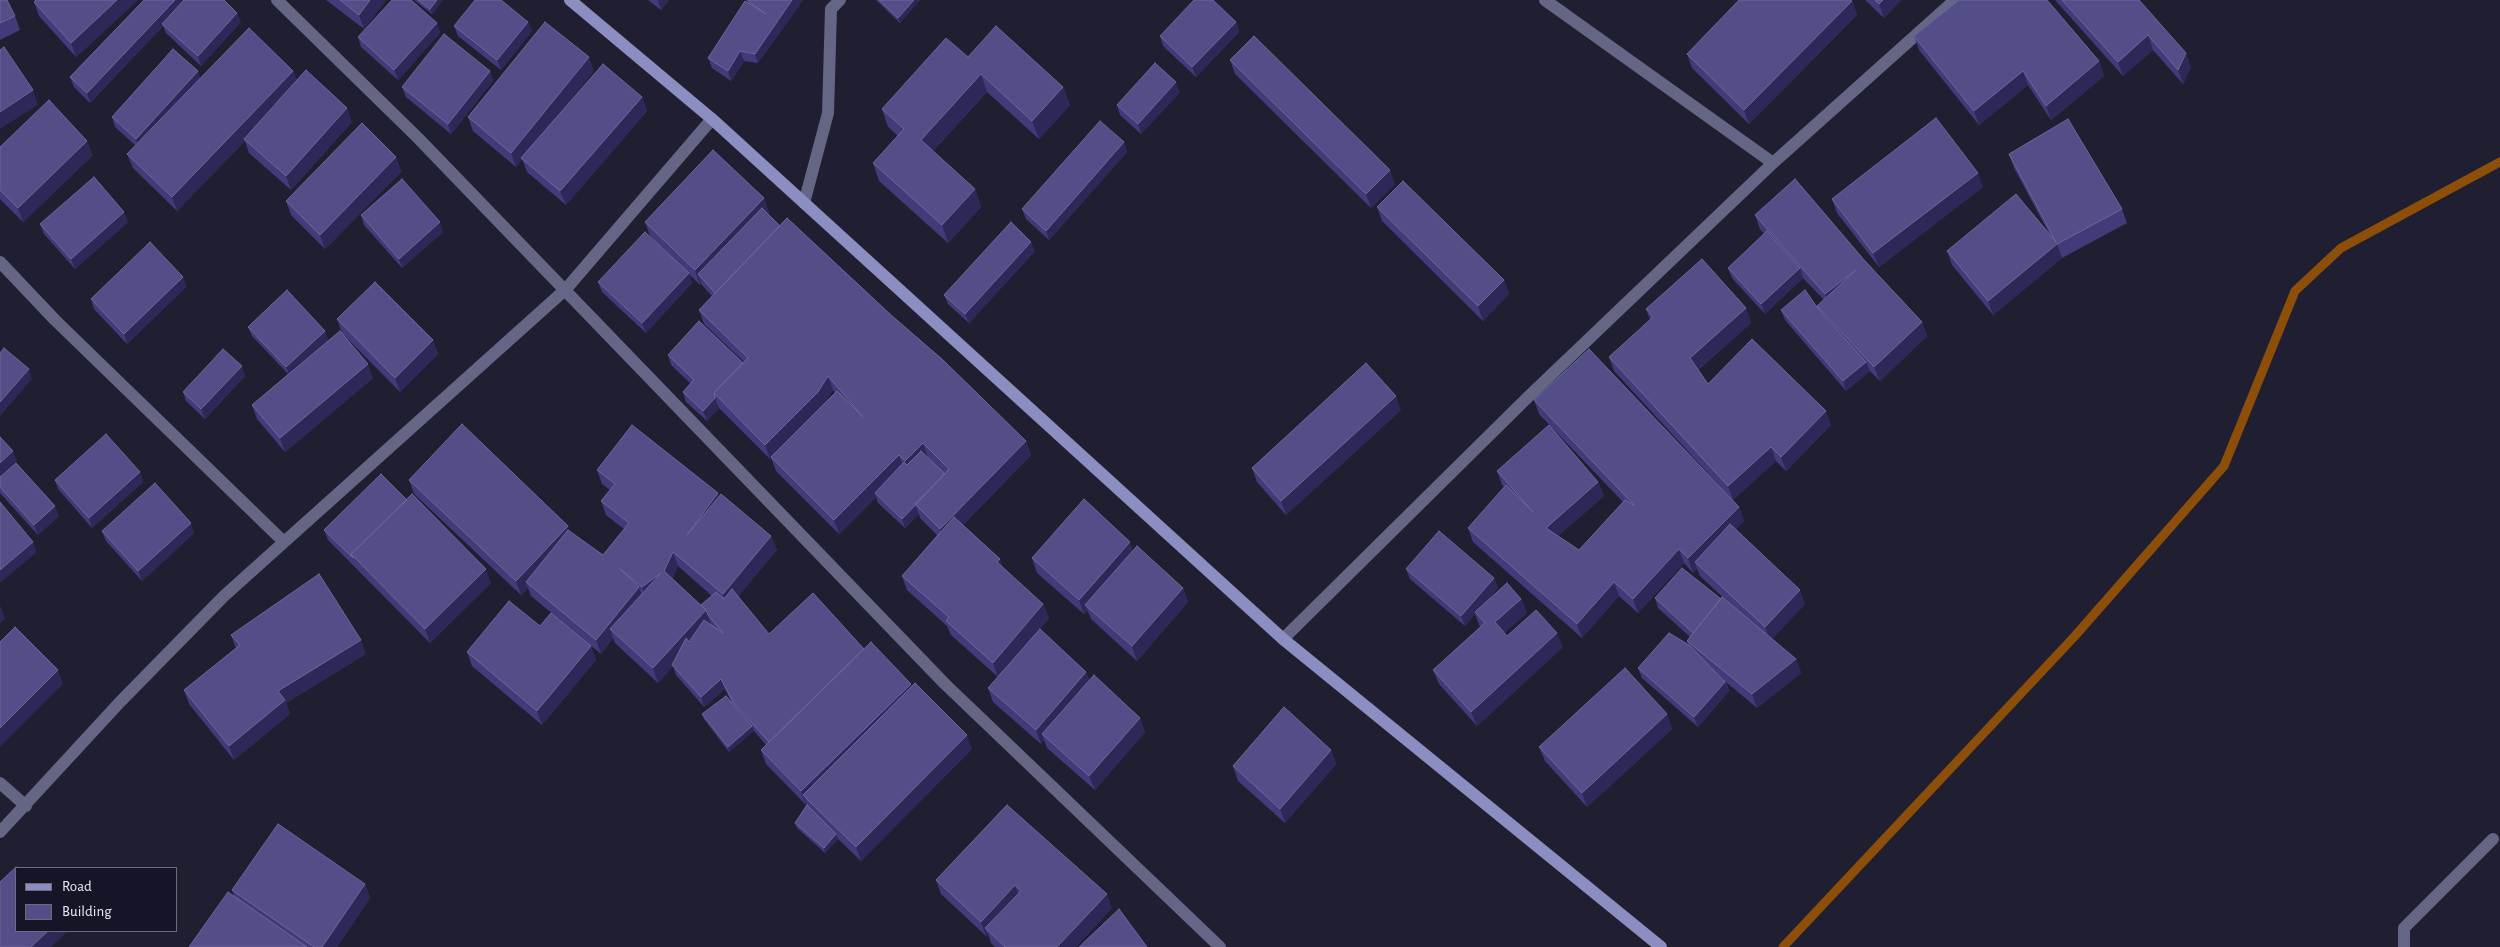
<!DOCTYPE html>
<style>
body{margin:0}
#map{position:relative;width:2500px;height:947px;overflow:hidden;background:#1f1f31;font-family:"Alegreya Sans",sans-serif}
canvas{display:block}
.legend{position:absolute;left:15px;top:867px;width:162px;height:65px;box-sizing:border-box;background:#161527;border:1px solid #6b6b7b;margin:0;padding:6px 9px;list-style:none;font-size:15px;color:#eaebf8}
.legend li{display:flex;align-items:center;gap:10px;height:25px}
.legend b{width:25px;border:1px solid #6b6b7b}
</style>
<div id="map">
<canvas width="2500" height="947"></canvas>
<ul class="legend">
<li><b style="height:6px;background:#8c8dc0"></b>Road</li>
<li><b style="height:14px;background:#544e88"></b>Building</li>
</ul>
</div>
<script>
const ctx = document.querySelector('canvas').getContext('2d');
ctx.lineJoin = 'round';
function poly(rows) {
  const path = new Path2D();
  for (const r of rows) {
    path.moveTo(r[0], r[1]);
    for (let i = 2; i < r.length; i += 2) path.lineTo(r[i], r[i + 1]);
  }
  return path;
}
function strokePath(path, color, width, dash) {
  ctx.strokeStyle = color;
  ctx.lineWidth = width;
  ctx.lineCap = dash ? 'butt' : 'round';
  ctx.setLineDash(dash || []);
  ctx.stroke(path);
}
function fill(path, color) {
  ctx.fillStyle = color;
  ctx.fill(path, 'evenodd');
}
const stream = poly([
 [1783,947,2074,637,2224,466,2295,291,2341,248,2500,162]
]);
const street = poly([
 [277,0,418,138,945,684,1220,947],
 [1545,0,1773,163],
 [804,203,828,113,831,9,840,0],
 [0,262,55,320,284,542],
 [1283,639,1528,397,1773,163,1955,0],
 [0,783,26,806],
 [0,832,120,702,224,596,566,289,712,119],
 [2404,947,2404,928,2493,839]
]);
const secondary = poly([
 [570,0,712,119,1283,639,1661,947]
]);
const wall = poly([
 [0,0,15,16,20,30,0,40],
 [138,0,76,57,39,16,34,2],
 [144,0,241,22,201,66,166,33,163,26,90,103,74,87,70,77],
 [326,0,386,0,364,29],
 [414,0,443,0,432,14],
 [648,0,669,0,661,10],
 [747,0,803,0,758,63,744,61,731,81,712,68,708,58,749,4],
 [876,0,920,0,900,23],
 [1865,0,1901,0,1884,18],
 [2055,0,2139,0,2191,67,2183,84,2153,50,2123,76],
 [1852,1,1857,15,1749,124,1692,68,1687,54],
 [528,22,532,31,501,70,458,36,454,26],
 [1236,22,1239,32,1196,77,1163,46,1160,36],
 [437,23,440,33,398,80,361,47,358,37],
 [1914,36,2099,61,2104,76,2051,120,2028,85,1979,125,1919,50],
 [968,57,1063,87,1070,105,1039,139,987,92,933,151,975,189,981,207,948,243,879,181,873,163,898,136,888,127,882,109],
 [1230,60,1395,184,1371,208,1235,74],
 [198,71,200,79,293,71,297,80,352,122,291,190,249,153,245,141,177,211,133,168,127,154,136,146,115,127,112,117],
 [490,71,493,81,451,134,406,97,402,87],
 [594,71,560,113,642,97,647,111,566,205,527,172,522,159,516,167,473,131,468,117],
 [1180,92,1141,134,1120,115,1117,105],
 [1124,142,1127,152,1049,240,1026,219,1022,209],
 [0,147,93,155,23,222,0,199],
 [2009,154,2122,209,2127,223,2062,258,1993,315,1952,265,1947,251,2049,233,2014,168],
 [402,171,325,249,291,215,286,201],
 [1983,187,1879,267,1837,213,1832,199],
 [764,198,769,213,768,214,780,226,1026,441,1031,455,963,525,1000,559,1002,567,1043,604,1049,618,1021,651,1086,672,1089,680,1140,718,1145,732,1095,790,1047,748,1044,740,1041,744,993,702,988,688,998,677,951,635,947,626,907,590,902,576,937,535,920,518,919,514,905,528,878,503,876,497,839,534,776,471,771,458,770,459,719,408,707,421,686,402,683,392,690,383,671,365,668,355,744,362,704,324,699,310,712,296,701,284,700,285,689,274,692,283,646,333,602,292,598,282,676,261,650,236,645,222],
 [833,390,835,393,825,403],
 [1377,207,1504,280,1509,294,1483,321,1382,221],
 [361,215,443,232,402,268,364,225],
 [1755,215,1865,261,1922,322,1927,336,1880,381,1869,370,1870,371,1846,391,1785,320,1781,310,1819,310,1817,306,1824,300,1803,278,1765,314,1732,278,1728,268,1764,234,1760,229],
 [128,222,75,269,44,234,40,224],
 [1035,251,969,323,948,304,944,295],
 [183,277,186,287,127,344,94,309,91,299],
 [1746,308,1751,323,1698,370,1708,384,1831,425,1786,471,1776,461,1733,500,1739,507,1744,521,1736,529,1805,604,1772,639,1796,659,1801,673,1757,708,1726,682,1729,691,1698,727,1642,678,1638,668,1689,645,1687,641,1690,637,1658,608,1655,598,1721,599,1728,602,1700,576,1697,569,1693,573,1684,563,1638,613,1619,596,1582,638,1473,542,1468,528,1504,487,1502,485,1497,471,1598,482,1604,496,1558,536,1579,550,1623,502,1539,414,1534,400,1730,497,1614,371,1609,357,1650,320,1646,309],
 [337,319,433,340,438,354,400,392,343,334,373,378,285,452,257,419,252,405,288,374,252,336,248,327,325,331,328,340,342,333],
 [245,376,205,419,186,401,183,392],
 [1401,410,1286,515,1257,482,1252,468],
 [597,470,718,493,719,497,771,536,777,550,738,596,769,634,864,649,912,686,972,749,861,861,838,839,825,853,797,828,795,823,807,804,806,805,766,764,761,750,766,745,754,731,729,752,704,719,702,714,731,701,725,689,704,707,676,675,673,666,658,683,615,643,613,638,601,654,531,596,528,588,521,595,414,494,409,480,568,526,570,532,603,555,624,529,606,515,601,501,610,490,602,484],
 [678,566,712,596,701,605,672,579],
 [140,472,143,482,92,528,58,489,55,480],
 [0,477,59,516,38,535,0,493],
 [324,530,491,583,430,643,328,540],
 [102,531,194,533,142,581,106,541],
 [1133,550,1183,588,1188,602,1137,661,1091,619,1088,611,1084,614,1037,573,1032,558],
 [1406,569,1494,578,1498,588,1484,604,1521,599,1527,613,1504,633,1507,636,1563,647,1477,726,1439,684,1433,670,1480,627,1475,614,1465,626,1410,579],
 [540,626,591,646,596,660,542,725,472,666,467,652],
 [231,635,366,654,286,703,290,714,234,760,189,704,184,690,236,648],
 [1667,714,1672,729,1587,807,1545,761,1539,747],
 [1331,750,1336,764,1285,823,1238,781,1233,766],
 [1007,805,1112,908,1076,947,995,947,991,943,988,934,986,936,941,894,936,880],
 [365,884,370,898,337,947,189,947,234,896,232,890]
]);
const shadedWall = poly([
 [117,0,138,0,76,57,71,43],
 [175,0,188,0,162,24,163,26,90,103,87,93],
 [370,0,386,0,364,29,359,15],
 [437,0,443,0,432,14,430,9],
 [658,0,669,0,661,10],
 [792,0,803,0,758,63,755,54],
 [914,0,920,0,900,23,898,18],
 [1883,0,1901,0,1884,18,1879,4],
 [1852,1,1857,15,1749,124,1744,110],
 [237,13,241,22,201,66,198,56],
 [528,22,532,31,501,70,497,60],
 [1236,22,1239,32,1196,77,1192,67],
 [437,23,440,33,398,80,394,70],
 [2148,35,2153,50,2123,76,2118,62],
 [740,51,744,61,731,81,728,71],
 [2186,53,2191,67,2183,84,2178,70],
 [589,57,594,71,523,159,521,158,522,159,516,167,511,153],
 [2099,61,2104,76,2051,120,2046,106],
 [198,71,201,81,139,149,136,139],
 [293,71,299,85,244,139,245,141,177,211,172,197],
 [490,71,493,81,451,134,448,124],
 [2023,71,2028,85,1979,125,1974,111],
 [981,74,987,92,927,157,921,140],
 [1176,82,1180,92,1141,134,1138,124],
 [1063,87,1070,105,1039,139,1032,121],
 [33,90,38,105,0,129,0,112],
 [642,97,647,111,566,205,560,191],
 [347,108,352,122,291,190,286,176],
 [87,141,93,155,23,222,18,208],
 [1124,142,1127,152,1049,240,1046,231],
 [396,157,402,171,325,249,320,235],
 [1390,170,1395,184,1371,208,1366,194],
 [1978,173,1983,187,1879,267,1873,253],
 [975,189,981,207,948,243,942,225],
 [764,198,769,213,704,281,698,274,701,284,700,285,695,270],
 [124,212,128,222,75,269,71,259],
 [440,222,443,232,402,268,399,259],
 [1031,242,1035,251,969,323,965,314],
 [2057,244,2062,258,1993,315,1988,301],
 [1800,268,1803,278,1765,314,1761,304],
 [1856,270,1831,308,1825,294],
 [689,273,692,283,646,333,642,323],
 [183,277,186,287,127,344,124,334],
 [1504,280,1509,294,1483,321,1478,306],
 [1746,308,1751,323,1695,372,1690,358],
 [1922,322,1927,336,1880,381,1874,367],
 [325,331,329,341,290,377,286,367],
 [433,340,438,354,400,392,395,378],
 [1866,362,1870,371,1846,391,1843,381],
 [368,364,373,378,285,452,280,438],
 [242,366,245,376,205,419,201,409],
 [29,369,32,379,0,416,0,402],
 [828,376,833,390,823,407,770,459,765,445],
 [1396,396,1401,410,1286,515,1281,501],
 [715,398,719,408,707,421,703,411],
 [1826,411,1831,425,1786,471,1781,457],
 [1026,441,1031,455,945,543,940,529],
 [923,443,928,457,910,475,905,461],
 [1771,447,1776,461,1733,500,1728,486],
 [13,451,17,461,0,476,0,463],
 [899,455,904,469,875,493,876,497,839,534,834,520],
 [140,472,143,482,92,528,89,518],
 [1598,482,1604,496,1551,542,1546,528],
 [718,493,723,508,687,535],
 [915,504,919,514,905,528,902,519],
 [55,506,59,516,38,535,34,525],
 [1739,507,1744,521,1700,566,1695,562,1697,569,1693,573,1688,558],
 [191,523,194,533,142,581,138,571],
 [568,526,573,540,526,582,528,588,521,595,516,581],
 [771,536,777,550,728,609,723,594],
 [33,542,37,552,0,583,0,570],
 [1130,542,1135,556,1085,605,1088,611,1084,614,1079,600],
 [1679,549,1684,563,1638,613,1633,599],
 [673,552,678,566,669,585,664,571],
 [1000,559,1005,573,997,562],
 [486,569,491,583,430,643,425,629],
 [661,573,647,601,642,587],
 [1494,578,1498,588,1465,626,1461,616],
 [1614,582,1619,596,1582,638,1577,624],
 [639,587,644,601,610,629,613,638,601,654,596,640],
 [1183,588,1188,602,1137,661,1132,646],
 [1800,590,1805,604,1770,641,1765,627],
 [1521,599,1527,613,1500,636,1495,622],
 [1043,604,1049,618,998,677,993,663],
 [0,605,5,619,0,623],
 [706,610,711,624,658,683,653,668],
 [1557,633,1563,647,1477,726,1471,712],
 [361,640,366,654,286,703,290,714,234,760,229,746,278,691],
 [591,646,596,660,542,725,537,711],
 [1796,659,1801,673,1757,708,1752,694],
 [58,670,63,684,0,747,0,728],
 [1086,672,1091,686,1042,734,1044,740,1041,744,1036,730],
 [721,679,725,689,704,707,701,697],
 [1725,682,1729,691,1698,727,1694,717],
 [911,684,916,698,803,795,807,804,806,805,801,791],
 [1667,714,1672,729,1587,807,1582,793],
 [1140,718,1145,732,1095,790,1089,776],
 [752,726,754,731,729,752,728,747],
 [967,735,972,749,861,861,856,847],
 [1331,750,1336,764,1285,823,1280,809],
 [836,834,838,839,825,853,824,848],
 [365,884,370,898,337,947,322,947],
 [1015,885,1020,900,985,928,988,934,986,936,981,922],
 [1107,894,1112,908,1076,947,1057,947],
 [48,931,68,931,51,947,31,947]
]);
const building = poly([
 [0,0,7,0,15,16,0,23,0,0],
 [36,0,117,0,71,43,34,2,36,0],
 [144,0,175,0,87,93,70,77,144,0],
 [184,0,224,0,237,13,198,56,162,24,184,0],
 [340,0,370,0,359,15,340,0],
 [392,0,411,0,437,23,394,70,358,37,392,0],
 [418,0,437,0,430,9,418,0],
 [475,0,501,0,528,22,497,60,454,26,475,0],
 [747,0,792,0,755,54,740,51,728,71,708,58,745,1,766,14,747,0],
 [879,0,914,0,898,18,879,0],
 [1194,0,1213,0,1236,22,1192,67,1160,36,1194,0],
 [1739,0,1850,0,1852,1,1744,110,1687,54,1739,0],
 [1875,0,1883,0,1879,4,1875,0],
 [1959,0,2047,0,2099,61,2046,106,2023,71,1974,111,1914,36,1959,0],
 [2062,0,2139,0,2186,53,2178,70,2148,35,2118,62,2062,0],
 [545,22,589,57,511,153,468,117,545,22],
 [996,26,1063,87,1032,121,981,74,921,140,975,189,942,225,873,163,904,129,882,109,946,38,968,57,996,26],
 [249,28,293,71,172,197,127,154,249,28],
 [444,34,490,71,448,124,402,87,444,34],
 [1254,36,1390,170,1366,194,1230,60,1254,36],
 [4,47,33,90,0,112,0,50,4,47],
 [173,49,198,71,136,139,112,117,173,49],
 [1155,63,1176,82,1138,124,1117,105,1155,63],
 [603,64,642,97,560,191,521,158,603,64],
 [306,70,347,108,286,176,244,139,306,70],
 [49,100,87,141,18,208,0,190,0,147,49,100],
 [1936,118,1978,173,1873,253,1832,199,1936,118],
 [2068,119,2122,209,2057,244,1988,301,1947,251,2016,194,2056,242,2009,154,2068,119],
 [1100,121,1124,142,1046,231,1022,209,1100,121],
 [362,123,396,157,320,235,286,201,362,123],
 [713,150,764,198,695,270,645,222,713,150],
 [94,177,124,212,71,259,40,224,94,177],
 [402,179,440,222,399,259,361,215,402,179],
 [1795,179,1865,261,1922,322,1874,367,1817,306,1856,270,1825,294,1755,215,1795,179],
 [1403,181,1504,280,1478,306,1377,207,1403,181],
 [762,208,780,226,715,293,698,274,762,208],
 [787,218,891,315,943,360,1026,441,940,529,915,504,949,469,923,443,905,461,899,455,834,520,771,457,837,391,863,417,828,376,818,392,765,445,714,393,748,358,699,310,787,218],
 [1011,222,1031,242,965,314,944,295,1011,222],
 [1767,231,1800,268,1761,304,1728,268,1767,231],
 [645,232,689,273,642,323,598,282,645,232],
 [150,242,183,277,124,334,91,299,150,242],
 [1702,259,1746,308,1690,358,1708,384,1752,339,1826,411,1781,457,1771,447,1728,486,1609,357,1653,317,1646,309,1702,259],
 [375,282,433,340,395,378,337,319,375,282],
 [287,290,325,331,286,367,248,327,287,290],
 [1805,290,1819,310,1866,362,1843,381,1781,310,1805,290],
 [699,321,743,363,714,393,715,398,703,411,683,392,694,380,668,355,699,321],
 [340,331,368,364,280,438,252,405,340,331],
 [4,348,29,369,0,402,0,353,4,348],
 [223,349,242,366,201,409,183,392,223,349],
 [1589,349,1739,507,1688,558,1679,549,1633,599,1614,582,1577,624,1468,528,1506,485,1533,512,1497,471,1549,425,1598,482,1546,528,1579,550,1625,500,1635,506,1534,400,1589,349],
 [1366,363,1396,396,1281,501,1252,468,1366,363],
 [462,424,568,526,516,581,409,480,462,424],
 [632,425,718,493,687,535,721,494,771,536,723,594,673,552,664,571,706,610,653,668,610,629,661,573,642,587,619,568,639,587,596,640,526,582,568,530,603,555,629,523,601,501,615,484,597,470,632,425],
 [106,434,140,472,89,518,55,480,106,434],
 [0,437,13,451,0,463,0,437],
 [921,451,945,474,902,519,875,493,904,462,907,465,921,451],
 [16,463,55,506,34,525,0,487,0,477,16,463],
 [381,474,407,500,351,554,353,558,324,530,381,474],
 [155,483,191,523,138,571,102,531,155,483],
 [412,494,486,569,425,629,351,554,412,494],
 [1084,499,1130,542,1079,600,1032,558,1084,499],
 [0,502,33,542,0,570,0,502],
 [954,517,1000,559,997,562,1043,604,993,663,946,621,949,617,902,576,954,517],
 [1730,524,1800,590,1765,627,1695,562,1730,524],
 [1439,531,1494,578,1461,616,1406,569,1439,531],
 [1137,546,1183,588,1132,646,1085,605,1137,546],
 [1682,568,1721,599,1693,633,1655,598,1682,568],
 [319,574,361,640,278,691,285,700,229,746,184,690,240,645,231,635,319,574],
 [1507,583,1521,599,1495,622,1507,636,1536,610,1557,633,1471,712,1433,670,1485,623,1475,612,1507,583],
 [732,589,769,634,813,593,864,649,769,742,733,702,721,679,701,697,672,665,686,638,689,642,704,620,723,633,708,615,706,610,701,605,716,592,724,599,732,589],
 [1722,597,1796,659,1752,694,1687,641,1722,597],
 [509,601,540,626,551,613,591,646,537,711,467,652,509,601],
 [15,627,58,670,0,728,0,642,15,627],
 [1040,629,1086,672,1036,730,988,688,1040,629],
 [1669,633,1689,645,1725,682,1694,717,1638,668,1669,633],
 [871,642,911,684,801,791,761,750,871,642],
 [1625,668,1667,714,1582,793,1539,747,1625,668],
 [1094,675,1140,718,1089,776,1042,734,1094,675],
 [915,683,967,735,856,847,803,795,915,683],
 [726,696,752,726,728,747,702,714,726,696],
 [1284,707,1331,750,1280,809,1233,766,1284,707],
 [807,805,836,834,824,848,795,823,807,805],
 [1007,805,1107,894,1057,947,1005,947,985,928,1021,891,1015,885,981,922,936,880,1007,805],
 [278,824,365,884,322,947,314,947,232,890,278,824],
 [16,867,18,868,16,868,16,931,48,931,31,947,0,947,0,882,16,867],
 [228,892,307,947,189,947,228,892],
 [1119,909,1147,947,1079,947,1119,909]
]);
strokePath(stream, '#8d4e09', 9);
strokePath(street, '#656686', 12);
strokePath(secondary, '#8c8dc0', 12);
fill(wall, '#423b7a');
fill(shadedWall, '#2c2857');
fill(building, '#544e88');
strokePath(building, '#6b679a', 1);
</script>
